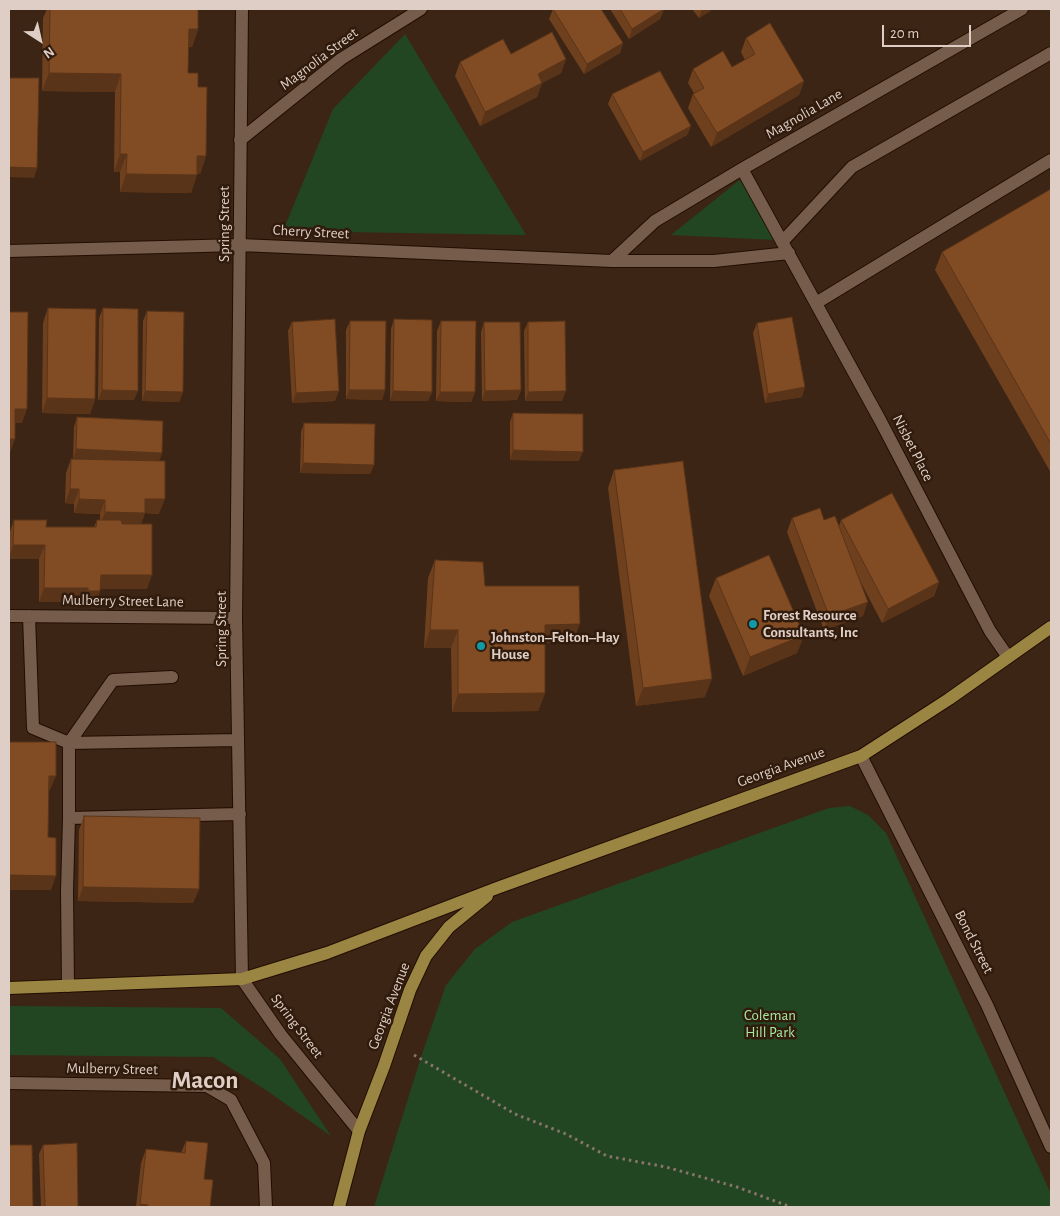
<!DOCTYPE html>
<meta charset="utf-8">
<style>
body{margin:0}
#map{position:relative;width:1060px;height:1216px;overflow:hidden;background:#3c2515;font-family:"Alegreya Sans",sans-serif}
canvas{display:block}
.frame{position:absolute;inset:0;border:10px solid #decec5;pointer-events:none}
.north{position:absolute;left:15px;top:15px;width:50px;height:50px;-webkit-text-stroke:4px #311b0c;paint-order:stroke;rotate:145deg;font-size:14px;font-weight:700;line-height:20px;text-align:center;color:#decec5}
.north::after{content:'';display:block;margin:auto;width:18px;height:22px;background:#decec5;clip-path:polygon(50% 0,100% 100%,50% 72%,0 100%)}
.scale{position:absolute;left:882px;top:25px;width:89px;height:22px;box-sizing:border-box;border:2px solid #decec5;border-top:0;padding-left:6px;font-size:15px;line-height:18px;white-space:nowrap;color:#decec5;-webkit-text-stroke:4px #311b0c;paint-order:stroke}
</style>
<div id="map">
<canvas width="1060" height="1216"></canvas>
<div class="frame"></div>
<div class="north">N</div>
<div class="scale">20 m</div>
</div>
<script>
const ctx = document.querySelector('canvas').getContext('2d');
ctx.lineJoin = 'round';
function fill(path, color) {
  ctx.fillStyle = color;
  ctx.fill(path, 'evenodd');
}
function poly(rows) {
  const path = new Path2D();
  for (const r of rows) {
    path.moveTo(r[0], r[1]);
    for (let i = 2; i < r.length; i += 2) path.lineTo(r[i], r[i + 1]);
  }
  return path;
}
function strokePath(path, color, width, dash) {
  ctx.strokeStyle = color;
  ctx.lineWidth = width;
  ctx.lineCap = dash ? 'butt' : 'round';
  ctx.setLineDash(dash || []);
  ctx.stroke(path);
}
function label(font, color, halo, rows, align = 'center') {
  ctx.font = font + ' "Alegreya Sans",sans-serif';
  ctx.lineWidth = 5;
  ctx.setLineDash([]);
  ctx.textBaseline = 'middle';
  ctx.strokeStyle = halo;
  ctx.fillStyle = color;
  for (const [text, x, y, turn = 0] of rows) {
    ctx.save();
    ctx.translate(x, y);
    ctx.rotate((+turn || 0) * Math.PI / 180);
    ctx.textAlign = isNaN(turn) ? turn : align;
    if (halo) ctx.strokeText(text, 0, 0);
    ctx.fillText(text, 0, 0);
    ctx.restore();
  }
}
const green = poly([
 [405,34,526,235,283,231,333,109],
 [742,178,776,240,671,235],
 [850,806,868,815,886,833,1051,1194,1051,1207,374,1207,422,1054,446,985,475,949,512,922,829,808],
 [9,1006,221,1008,280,1059,331,1136,266,1090,213,1057,9,1055]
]);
const path = poly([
 [414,1055,515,1114,566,1134,607,1156,666,1167,737,1187,791,1207]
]);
const minor = poly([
 [242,9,236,618,242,979,281,1035,359,1131],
 [240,140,341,59,421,9],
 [742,169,880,420,990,631,1008,657],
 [782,242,852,167,1051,53],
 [9,251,240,245,612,261,714,261,789,253],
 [612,261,655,221,742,169,1022,9],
 [816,303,1051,160],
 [9,616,236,618],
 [29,616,33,728,69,743,238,740],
 [861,756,987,1005,1051,1147],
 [69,818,69,743,113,680,172,677],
 [68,986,67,891,69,818,240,814],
 [9,1083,207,1086,231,1100,264,1163,266,1207]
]);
const major = poly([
 [9,988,242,979,327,953,497,888,861,756,949,699,1051,627],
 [339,1207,359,1131,384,1066,410,990,426,956,449,927,487,896]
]);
const wall = poly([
 [47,9,198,9,198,29,192,47,188,47,188,73,198,87,206,156,200,174,197,174,191,193,120,192,120,172,114,172,115,92,42,91,43,18],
 [553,9,623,43,620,53,584,74,549,19],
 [610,9,664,9,660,19,629,39],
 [692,9,713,9,699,18],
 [746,38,804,81,799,95,711,147,688,108,693,94,694,93,688,83,693,69,732,67,745,60,741,52],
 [511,54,566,59,561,73,542,83,537,97,480,126,455,76,460,62],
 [612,94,691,126,687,135,640,161,608,104],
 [1051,189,1051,473,935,270,942,252],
 [48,308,95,399,90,414,42,413,43,323],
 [103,308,134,400,98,400,99,318],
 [147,311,183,392,179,402,142,401,143,321],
 [394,319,432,392,428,401,390,401,391,329],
 [350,321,385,390,382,400,346,399,346,330],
 [441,321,475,392,471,402,436,401,437,331],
 [292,322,335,401,292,403,288,331],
 [484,322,521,390,517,400,482,401,481,332],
 [528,322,562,401,525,401,524,331],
 [757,323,802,397,765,403,753,333],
 [513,413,579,461,510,460,510,422],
 [77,417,162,453,159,461,159,514,145,513,141,524,147,589,100,589,95,606,83,605,83,602,39,602,39,559,9,559,9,534,14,520,46,527,94,527,97,520,100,520,100,514,74,513,74,504,65,503,66,473,71,459,73,459,74,427],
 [304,423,374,465,370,474,300,473,301,432],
 [614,470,705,697,636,706,608,488],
 [792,518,824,520,839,526,841,520,939,582,934,596,882,623,858,577,863,616,824,630,787,532],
 [435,560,485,586,573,642,545,643,545,693,538,711,452,712,451,648,424,648,428,578],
 [716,578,804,635,797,653,743,676,709,596],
 [84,816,199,889,193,903,78,901,79,830],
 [186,1141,204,1179,210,1207,136,1207,141,1163,146,1149,181,1153],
 [43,1145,78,1207,41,1207,39,1154]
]);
const shadedWall = poly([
 [664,9,660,19,629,39,632,29],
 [702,9,713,9,699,18],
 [189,29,198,29,192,47,182,47],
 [623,43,620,53,584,74,587,64],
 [566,59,561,73,542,83,537,97,480,126,485,112,538,74],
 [49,73,121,74,115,92,42,91],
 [804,81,799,95,711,147,717,133],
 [691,126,687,135,640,161,643,152],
 [120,154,127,154,120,172,114,172],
 [197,156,206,156,200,174,191,174],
 [9,167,37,168,34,178,9,177],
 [126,174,197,175,191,193,120,192],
 [805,387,802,397,765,403,768,394],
 [102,390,138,391,134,400,98,400],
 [349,390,385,390,382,400,346,399],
 [521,390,517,400,482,401,485,391],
 [145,391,183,392,179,402,142,401],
 [339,391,335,401,292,403,296,393],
 [393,391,432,392,428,401,390,401],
 [566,391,562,401,525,401,528,392],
 [440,392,475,392,471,402,436,401],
 [47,398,95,399,90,414,42,413],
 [15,409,27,409,22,423,10,423],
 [9,439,15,439,10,453,9,453],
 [76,449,162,453,158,463,73,459],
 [513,450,583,452,579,461,510,460],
 [303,463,374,465,370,474,300,473],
 [70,489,79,489,74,504,65,503],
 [79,499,105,500,100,514,74,513],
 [145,499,165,499,159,514,145,513,140,527,100,526,105,512],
 [13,545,45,545,39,559,9,559],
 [101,575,152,575,147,589,96,589],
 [939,582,934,596,882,623,888,609],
 [44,588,88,588,83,602,39,602],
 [88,591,100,591,95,606,83,605],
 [868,602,863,616,824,630,829,616],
 [580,624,573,642,538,643,545,625],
 [430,630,458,630,451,648,424,648],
 [804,635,797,653,743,676,750,657],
 [712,679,705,697,636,706,643,688],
 [545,693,538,711,452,712,458,694],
 [49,776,56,776,50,790,43,790],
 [9,875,56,876,51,890,9,890],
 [83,887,199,889,193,903,78,901],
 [140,1204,148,1205,147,1207,139,1207]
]);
const building = poly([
 [50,9,198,9,198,29,189,29,188,73,198,73,198,87,207,87,206,156,197,156,197,175,126,174,127,154,120,154,121,74,49,73,50,9],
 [553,9,601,9,623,43,587,64,553,9],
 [620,9,664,9,632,29,620,9],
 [770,23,804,81,717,133,693,94,704,88,693,69,723,51,732,67,755,54,746,38,770,23],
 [552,32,566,59,538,74,542,83,485,112,460,62,503,39,511,54,552,32],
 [660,71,691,126,643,152,612,94,660,71],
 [9,78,39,78,37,168,9,167,9,78],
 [1051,189,1051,444,942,252,1051,189],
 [48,308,96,309,95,399,47,398,48,308],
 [103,308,138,309,138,391,102,390,103,308],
 [147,311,184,312,183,392,145,391,147,311],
 [9,312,28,312,27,409,15,409,15,439,9,439,9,312],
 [792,317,805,387,768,394,757,323,792,317],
 [335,319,339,391,296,393,292,322,335,319],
 [394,319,432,320,432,392,393,391,394,319],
 [350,321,386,321,385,390,349,390,350,321],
 [441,321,476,321,475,392,440,392,441,321],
 [565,321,566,391,528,392,528,322,565,321],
 [484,322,520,322,521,390,485,391,484,322],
 [513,413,583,414,583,452,513,450,513,413],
 [77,417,163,421,162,453,76,449,77,417],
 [304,423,375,424,374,465,303,463,304,423],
 [71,459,165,461,165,499,145,499,145,513,105,512,105,500,79,499,79,489,70,489,71,459],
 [683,461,712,679,643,688,614,470,683,461],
 [892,493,939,582,888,609,841,520,892,493],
 [820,508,824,520,835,516,868,602,829,616,792,518,820,508],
 [14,520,47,520,46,527,96,527,97,520,121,520,122,524,152,524,152,575,101,575,100,591,88,591,88,588,44,588,45,545,13,545,14,520],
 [769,555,804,635,750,657,716,578,769,555],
 [435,560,483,562,485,586,579,586,580,624,545,625,545,693,458,694,458,630,430,630,435,560],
 [9,742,56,742,56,776,49,776,48,837,56,838,56,876,9,875,9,742],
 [84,816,200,818,199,889,83,887,84,816],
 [186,1141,208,1143,204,1179,213,1180,210,1207,148,1207,148,1205,140,1204,146,1149,185,1153,186,1141],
 [77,1143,78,1207,45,1207,43,1145,77,1143],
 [9,1145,32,1145,33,1207,9,1207,9,1145]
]);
const markers = [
 [753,624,5,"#0f9aa8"],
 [481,646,5,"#0f9aa8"]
];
const streetNames = [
 ["Magnolia Street",319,59,-37],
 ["Magnolia Lane",804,114,-30],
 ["Spring Street",224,224,-90],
 ["Cherry Street",311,232,3],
 ["Nisbet Place",913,448,63],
 ["Mulberry Street Lane",123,601,1],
 ["Spring Street",221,629,-90],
 ["Georgia Avenue",781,767,-20],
 ["Bond Street",974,942,63],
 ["Georgia Avenue",389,1006,-69],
 ["Spring Street",297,1026,53],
 ["Mulberry Street",112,1069,1]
];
const poiNames = [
 ["Forest Resource",763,615],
 ["Consultants, Inc",763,632],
 ["Johnston–Felton–Hay",491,637],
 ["House",491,654]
];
const parkNames = [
 ["Coleman",770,1015],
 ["Hill Park",770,1032]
];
const townNames = [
 ["Macon",205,1080]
];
fill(green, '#234622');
strokePath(minor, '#220d01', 14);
strokePath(major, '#220d01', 14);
strokePath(path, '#887568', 3, [2.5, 4]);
strokePath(minor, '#765c4b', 12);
strokePath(major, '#9b8543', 12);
fill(wall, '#6f401e');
fill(shadedWall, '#5a3418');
fill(building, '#814b23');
strokePath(building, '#5a3418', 1);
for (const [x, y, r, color] of markers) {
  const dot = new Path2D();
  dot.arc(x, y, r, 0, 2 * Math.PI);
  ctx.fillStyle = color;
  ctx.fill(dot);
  strokePath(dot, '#311b0c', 2);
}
label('15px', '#decec5', '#311b0c', streetNames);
label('bold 15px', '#decec5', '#311b0c', poiNames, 'left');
label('15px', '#a5eaa1', '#311b0c', parkNames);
label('bold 25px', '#decec5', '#311b0c', townNames);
</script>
